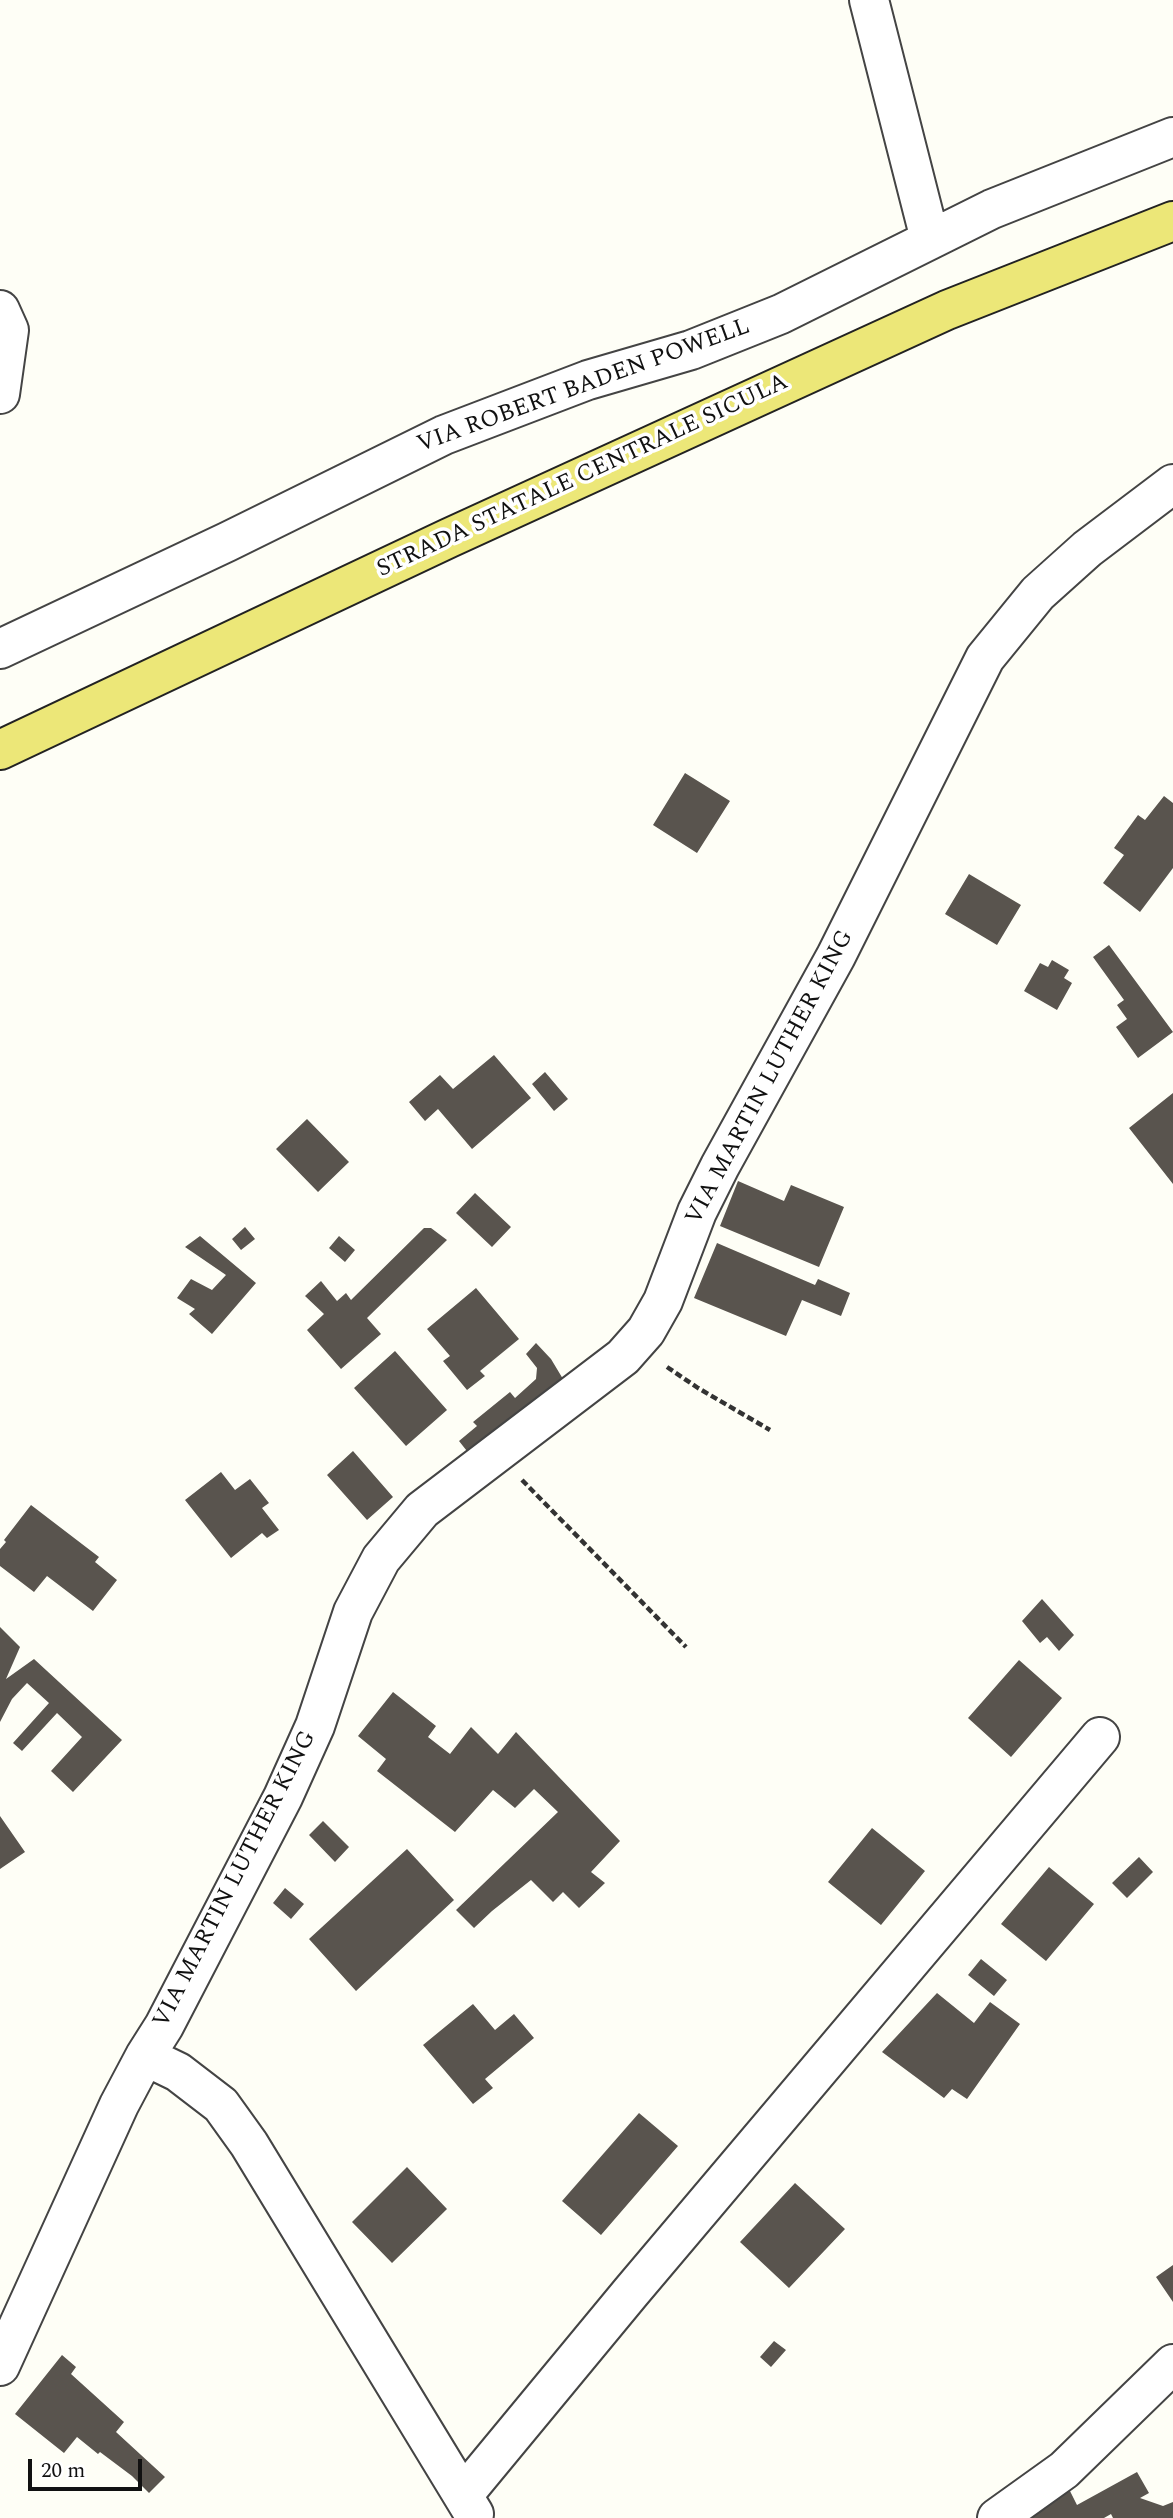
<!DOCTYPE html>
<style>
body{margin:0}
#map{position:relative;width:1173px;height:2518px;overflow:hidden;background:#fefef6;font-family:Spectral,serif}
canvas{display:block}
.scale{position:absolute;left:28px;top:2459px;width:114px;height:32px;box-sizing:border-box;border:4px solid #111;border-top:0;padding-left:9px;font-size:21px;line-height:24px;white-space:nowrap;color:#111;-webkit-text-stroke:5px #fff;paint-order:stroke}
</style>
<div id="map">
<canvas width="1173" height="2518"></canvas>
<div class="scale">20 m</div>
</div>
<script>
const ctx = document.querySelector('canvas').getContext('2d');
ctx.lineJoin = 'round';
function fill(path, color) {
  ctx.fillStyle = color;
  ctx.fill(path, 'evenodd');
}
function poly(rows) {
  const path = new Path2D();
  for (const r of rows) {
    path.moveTo(r[0], r[1]);
    for (let i = 2; i < r.length; i += 2) path.lineTo(r[i], r[i + 1]);
  }
  return path;
}
function strokePath(path, color, width, dash) {
  ctx.strokeStyle = color;
  ctx.lineWidth = width;
  ctx.lineCap = dash ? 'butt' : 'round';
  ctx.setLineDash(dash || []);
  ctx.stroke(path);
}
function label(font, color, halo, rows, align = 'center') {
  ctx.font = font + ' Spectral,serif';
  ctx.lineWidth = 7;
  ctx.setLineDash([]);
  ctx.textBaseline = 'middle';
  ctx.strokeStyle = halo;
  ctx.fillStyle = color;
  for (const [text, x, y, turn = 0] of rows) {
    ctx.save();
    ctx.translate(x, y);
    ctx.rotate((+turn || 0) * Math.PI / 180);
    ctx.textAlign = isNaN(turn) ? turn : align;
    if (halo) ctx.strokeText(text, 0, 0);
    ctx.fillText(text, 0, 0);
    ctx.restore();
  }
}
const building = poly([
 [685,773,730,801,697,853,653,825],
 [1164,796,1173,803,1173,868,1140,912,1103,883,1124,855,1114,848,1138,815,1145,820],
 [969,874,1021,905,997,945,945,914],
 [1109,945,1173,1032,1138,1058,1116,1027,1127,1019,1117,1005,1124,1000,1093,957],
 [1052,960,1069,970,1064,978,1072,983,1057,1010,1024,991,1040,963,1048,967],
 [494,1055,531,1098,472,1149,438,1109,425,1121,409,1102,440,1075,453,1089],
 [545,1072,568,1099,554,1111,532,1084],
 [1173,1093,1173,1184,1129,1128],
 [307,1119,349,1162,318,1192,276,1149],
 [738,1181,784,1201,791,1185,844,1207,819,1267,720,1226],
 [475,1193,511,1227,492,1247,456,1213],
 [245,1227,255,1239,241,1250,232,1239],
 [424,1228,431,1228,447,1240,367,1318,381,1334,341,1369,307,1330,324,1314,305,1296,321,1281,337,1301,346,1293,351,1300],
 [200,1236,256,1283,212,1334,189,1314,195,1309,177,1298,191,1279,212,1290,226,1275,185,1247],
 [339,1236,355,1250,345,1262,329,1248],
 [717,1243,815,1285,818,1279,850,1293,841,1316,802,1300,786,1336,694,1298],
 [476,1288,519,1339,480,1371,485,1376,467,1390,443,1361,450,1356,427,1329],
 [536,1343,551,1359,563,1379,474,1460,459,1441,477,1426,473,1422,510,1392,515,1398,536,1379,537,1368,526,1354],
 [395,1351,447,1410,406,1446,354,1388],
 [353,1451,393,1497,367,1520,327,1475],
 [221,1472,235,1490,250,1479,269,1503,262,1508,279,1530,267,1538,262,1533,231,1558,185,1500],
 [31,1505,99,1557,95,1562,117,1580,93,1611,47,1576,34,1592,0,1566,0,1549,6,1542,4,1540],
 [1042,1599,1074,1635,1059,1651,1047,1637,1040,1643,1022,1621],
 [0,1627,20,1647,6,1679,34,1659,122,1740,73,1792,51,1771,82,1737,57,1713,22,1751,13,1743,49,1703,27,1683,12,1699,0,1722],
 [1019,1660,1062,1698,1011,1757,968,1718],
 [393,1692,436,1726,428,1737,450,1754,471,1727,498,1754,516,1732,620,1841,591,1872,605,1883,579,1908,563,1892,553,1902,531,1880,492,1911,474,1928,456,1910,558,1812,534,1789,515,1808,493,1790,455,1832,377,1771,386,1759,358,1736],
 [0,1816,25,1852,0,1869],
 [323,1821,349,1847,335,1862,309,1835],
 [872,1828,925,1871,881,1925,828,1882],
 [407,1849,454,1900,356,1991,309,1939],
 [1139,1857,1153,1872,1127,1898,1112,1883],
 [1049,1867,1094,1904,1046,1961,1001,1924],
 [285,1888,304,1904,291,1919,273,1903],
 [981,1959,1007,1980,994,1996,968,1975],
 [937,1993,974,2023,990,2002,1020,2024,967,2099,952,2089,944,2098,882,2052],
 [473,2004,495,2030,514,2014,534,2038,485,2079,493,2088,473,2104,423,2045],
 [639,2113,678,2146,601,2235,562,2201],
 [407,2167,447,2209,392,2263,352,2222],
 [795,2183,845,2229,789,2288,740,2242],
 [1173,2265,1173,2302,1156,2277],
 [774,2341,786,2350,771,2367,760,2357],
 [62,2355,76,2367,71,2374,124,2422,116,2432,165,2477,149,2493,132,2476,100,2452,98,2454,77,2437,64,2453,15,2414],
 [1137,2472,1149,2493,1140,2498,1163,2506,1173,2502,1173,2518,1113,2518,1111,2514,1104,2518,1015,2518,1047,2495,1070,2491,1077,2505]
]);
const path = poly([
 [667,1367,698,1388,770,1430],
 [522,1480,686,1647]
]);
const minor = poly([
 [869,0,930,239],
 [0,310,9,330,0,394],
 [0,649,227,542,444,435,588,380,691,350,781,314,992,209,1173,137],
 [145,2056,178,2072,221,2105,249,2144,474,2514],
 [0,2366,119,2105,145,2056,164,2026,283,1797,315,1726,353,1612,381,1559,422,1510,623,1357,646,1331,663,1301,697,1212,720,1166,836,956,985,658,1038,593,1087,549,1173,484],
 [464,2494,631,2292,1100,1737],
 [997,2518,1064,2470,1173,2364]
]);
const major = poly([
 [0,750,449,538,947,310,1173,221]
]);
const streetNames = [
 ["VIA ROBERT BADEN POWELL",584,387,-20],
 ["STRADA STATALE CENTRALE SICULA",583,477,-25],
 ["VIA MARTIN LUTHER KING",771,1078,-62],
 ["VIA MARTIN LUTHER KING",236,1880,-63]
];
fill(building, '#59544e');
strokePath(minor, '#444', 42);
strokePath(major, '#222', 42);
strokePath(path, '#333', 4.5, [7, 3.5]);
strokePath(minor, '#fff', 38);
strokePath(major, '#ece778', 38);
label('24px', '#111', '#fff', streetNames);
</script>
